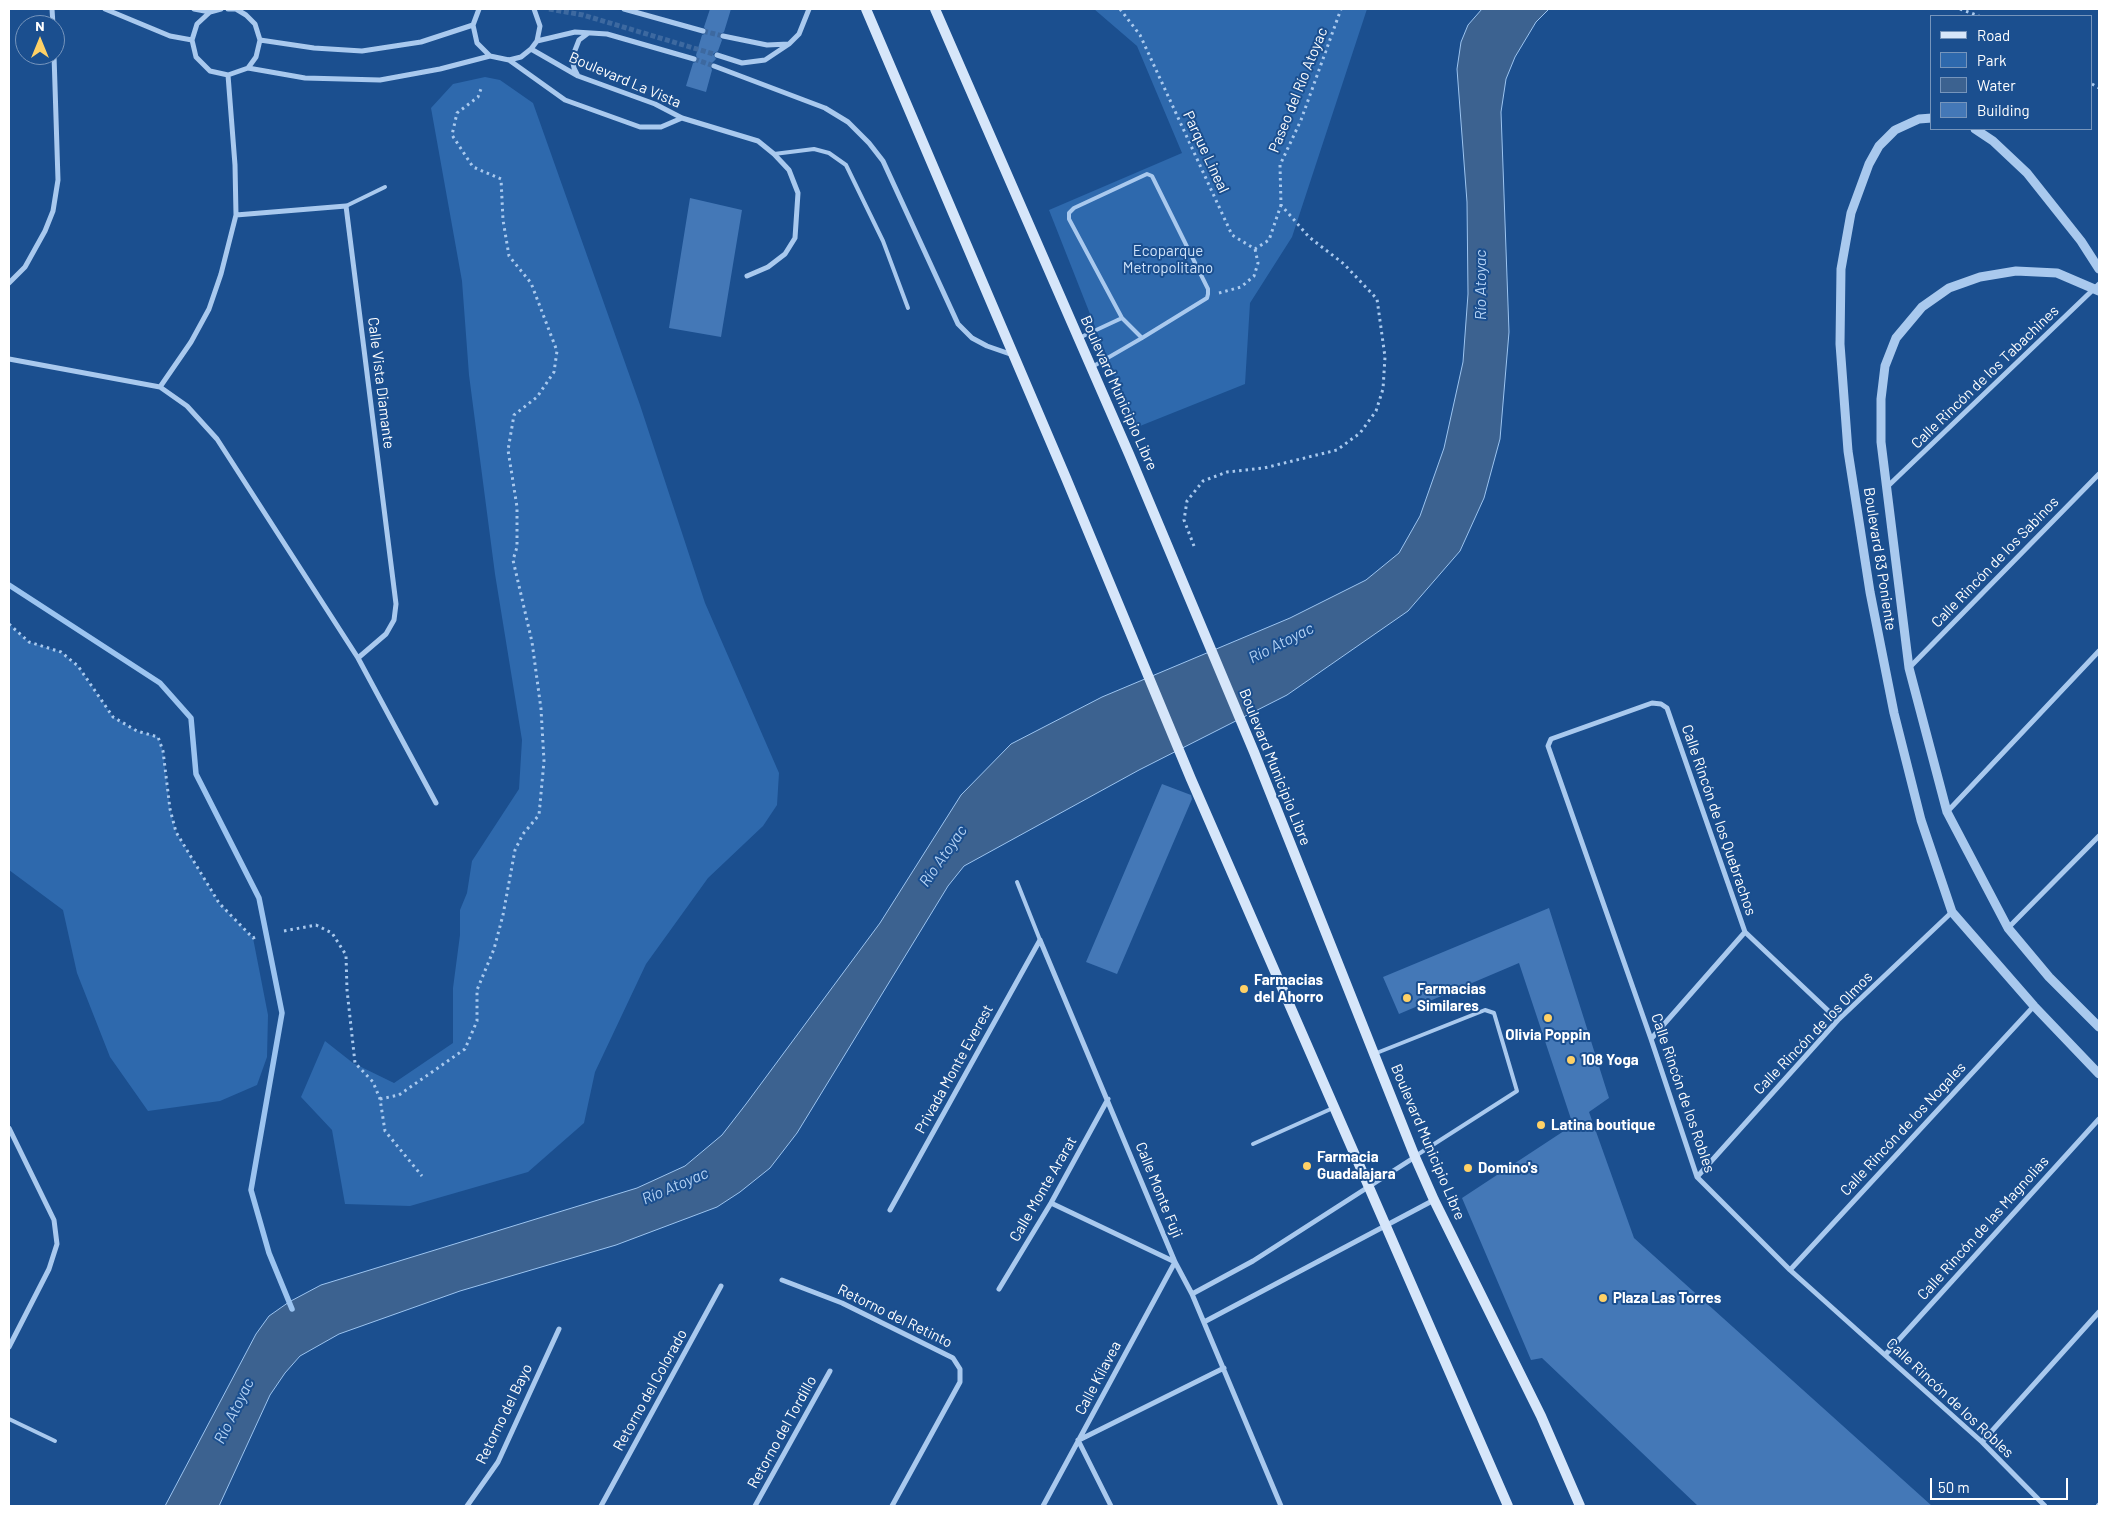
<!DOCTYPE html>
<meta charset="utf-8">
<style>
body{margin:0}
#map{position:relative;width:2108px;height:1515px;overflow:hidden;background:#1b4f8f;font-family:Barlow,sans-serif}
canvas{display:block}
.frame{position:absolute;inset:0;border:10px solid #fff;pointer-events:none}
.legend{position:absolute;left:1930px;top:15px;width:162px;height:115px;box-sizing:border-box;background:#1b4f8f;border:1px solid #7695bc;margin:0;padding:6px 9px;list-style:none;font-size:15px;color:#fff}
.legend li{display:flex;align-items:center;gap:10px;height:25px}
.legend b{width:25px;border:1px solid #7695bc}
.north{position:absolute;left:15px;top:15px;width:50px;height:50px;box-sizing:border-box;background:#1b4f8f;border:1px solid #7695bc;border-radius:50%;rotate:0deg;font-size:14px;font-weight:700;line-height:20px;text-align:center;color:#fff}
.north::after{content:'';display:block;margin:auto;width:18px;height:22px;background:#ffd166;clip-path:polygon(50% 0,100% 100%,50% 72%,0 100%)}
.scale{position:absolute;left:1930px;top:1478px;width:138px;height:22px;box-sizing:border-box;border:2px solid #fff;border-top:0;padding-left:6px;font-size:15px;line-height:18px;white-space:nowrap;color:#fff;-webkit-text-stroke:4px #1b4f8f;paint-order:stroke}
</style>
<div id="map">
<canvas width="2108" height="1515"></canvas>
<div class="frame"></div>
<ul class="legend">
<li><b style="height:6px;background:#d6e6fa"></b>Road</li>
<li><b style="height:14px;background:#2e69ad"></b>Park</li>
<li><b style="height:14px;background:#3c6290"></b>Water</li>
<li><b style="height:14px;background:#4478b7"></b>Building</li>
</ul>
<div class="north">N</div>
<div class="scale">50 m</div>
</div>
<script>
const ctx = document.querySelector('canvas').getContext('2d');
ctx.lineJoin = 'round';
function fill(path, color) {
  ctx.fillStyle = color;
  ctx.fill(path, 'evenodd');
}
function poly(rows) {
  const path = new Path2D();
  for (const r of rows) {
    path.moveTo(r[0], r[1]);
    for (let i = 2; i < r.length; i += 2) path.lineTo(r[i], r[i + 1]);
  }
  return path;
}
function strokePath(path, color, width, dash) {
  ctx.strokeStyle = color;
  ctx.lineWidth = width;
  ctx.lineCap = dash ? 'butt' : 'round';
  ctx.setLineDash(dash || []);
  ctx.stroke(path);
}
function label(font, color, halo, rows, align = 'center') {
  ctx.font = font + ' Barlow,sans-serif';
  ctx.lineWidth = 4;
  ctx.setLineDash([]);
  ctx.textBaseline = 'middle';
  ctx.strokeStyle = halo;
  ctx.fillStyle = color;
  for (const [text, x, y, turn = 0] of rows) {
    ctx.save();
    ctx.translate(x, y);
    ctx.rotate((+turn || 0) * Math.PI / 180);
    ctx.textAlign = isNaN(turn) ? turn : align;
    if (halo) ctx.strokeText(text, 0, 0);
    ctx.fillText(text, 0, 0);
    ctx.restore();
  }
}
const green = poly([
 [1094,9,1367,9,1292,237,1250,303,1245,384,1135,428,1049,210,1182,153,1137,46],
 [485,77,500,80,533,103,640,405,705,603,779,773,777,805,763,826,708,878,646,964,595,1072,584,1123,528,1172,410,1206,345,1204,332,1130,301,1097,325,1041,353,1063,394,1083,453,1043,453,988,460,935,460,910,467,893,472,861,519,789,522,740,495,574,469,375,462,281,431,108,453,84],
 [9,624,29,642,61,652,78,666,113,717,137,731,158,737,163,751,170,809,176,832,219,903,253,938,268,1015,267,1057,257,1085,220,1101,148,1111,110,1057,77,973,63,910,9,870]
]);
const water = poly([
 [1482,9,1549,9,1536,22,1515,57,1506,79,1501,112,1509,332,1500,439,1484,498,1460,551,1408,611,1287,695,1139,770,964,866,948,886,797,1133,770,1168,740,1192,717,1207,616,1245,460,1291,339,1334,300,1356,285,1373,270,1395,219,1506,165,1506,256,1334,269,1316,289,1302,321,1285,637,1188,685,1166,722,1135,746,1104,880,923,961,795,1011,744,1102,697,1290,618,1366,580,1399,553,1420,516,1444,448,1463,362,1468,294,1467,202,1457,69,1461,42,1468,25,1482,9]
]);
const stream = poly([
 [9,585,160,683,191,718,196,774,259,898,282,1013,251,1190,269,1253,292,1309]
]);
const building = poly([
 [710,9,731,9,724,32,719,35,722,40,718,51,713,54,716,59,710,65,712,70,706,92,686,86,693,63,698,61,696,55,702,35,707,33,704,27],
 [690,198,742,210,721,337,669,328],
 [1162,784,1191,795,1192,799,1117,974,1086,962],
 [1549,908,1609,1098,1589,1112,1634,1238,1932,1506,1698,1506,1542,1358,1531,1360,1462,1198,1573,1125,1519,963,1399,1014,1383,977]
]);
const minorTunnel = poly([
 [549,9,583,15,717,55],
 [703,31,723,36],
 [694,59,714,66]
]);
const path = poly([
 [1120,9,1140,35,1232,235,1255,249,1269,240,1281,205],
 [1960,9,1979,16],
 [2092,84,2099,88],
 [1219,293,1241,287,1254,276,1258,263,1255,249],
 [1194,546,1184,520,1187,501,1203,481,1227,472,1264,468,1337,450,1360,433,1376,411,1383,389,1385,357,1377,299,1344,264,1309,237,1281,205,1280,165,1301,120,1341,9],
 [9,624,29,642,61,652,78,666,113,717,137,731,158,737,163,751,170,809,176,832,219,903,253,938,258,936],
 [284,931,316,925,332,933,346,955,347,990,355,1063,373,1082,380,1099,385,1131,422,1176],
 [380,1099,399,1095,465,1049,477,1021,477,990,494,949,503,915,515,850,523,834,539,815,544,761,541,709,532,642,513,560,517,547,517,507,508,450,514,415,537,397,554,372,557,351,531,283,509,256,503,220,501,179,473,167,452,135,457,113,478,97,482,86]
]);
const service = poly([
 [774,154,814,149,829,153,846,165,883,241,908,308],
 [346,206,385,187],
 [1079,338,1122,318],
 [1092,367,1142,338,1207,298,1208,294,1208,289,1152,176,1147,174,1074,208,1069,213,1069,219,1122,318,1142,338],
 [1017,882,1040,940],
 [1374,1054,1485,1010,1494,1013,1517,1091,1417,1155],
 [1253,1144,1333,1108],
 [9,1419,55,1441]
]);
const minor = poly([
 [52,9,53,25],
 [105,9,170,36,192,40],
 [194,9,210,12],
 [221,9,210,12,197,24,192,40,196,57,210,71,228,75,248,68,256,57,260,40,255,24,246,15,236,9,228,9],
 [479,9,473,25,477,43,490,56,509,60,521,57,531,49,537,41,540,26,534,9],
 [624,9,703,31],
 [723,36,767,45,789,44,799,34,809,9],
 [260,40,314,48,362,51,421,42,473,25],
 [537,41,575,32,607,34,694,59],
 [531,49,578,76,655,104,682,118,758,141,774,154,789,170,798,193,795,238,785,254,768,267,747,276],
 [717,55,742,63,765,60,789,44],
 [509,60,565,100,640,127,661,127,682,118],
 [714,66,825,108,848,122,869,143,883,161,958,324,972,338,987,346,1013,355],
 [248,68,305,78,380,80,440,69,490,56],
 [578,76,574,68,572,58,579,40,587,34],
 [236,215,346,206,396,604,394,620,386,634,358,658],
 [9,283,25,267,45,231,53,211,58,180,54,55],
 [9,359,160,387,187,406,217,439,358,658,436,803],
 [160,387,191,342,209,309,221,274,236,215,235,165,228,75],
 [1887,487,2099,284],
 [1909,668,2099,474],
 [1947,812,2099,651],
 [2008,928,2099,836],
 [1040,940,1175,1262,1192,1294,1281,1506],
 [1838,1020,1745,932,1667,708,1661,704,1652,703,1551,739,1548,746,1651,1039,1697,1177,1790,1270,1982,1442,2045,1506],
 [1651,1039,1745,932],
 [9,1128,54,1220,57,1244,49,1269,9,1347],
 [1697,1177,1838,1020,1952,912],
 [890,1210,1040,940],
 [1790,1270,2034,1006],
 [782,1280,842,1303,953,1358,960,1369,960,1382,892,1506],
 [999,1289,1051,1203,1108,1099],
 [1192,1294,1253,1261,1415,1157],
 [1204,1322,1434,1200],
 [1885,1355,2099,1119],
 [1078,1440,1111,1506],
 [1079,1440,1224,1368],
 [1982,1442,2099,1312],
 [467,1506,498,1462,559,1329],
 [601,1506,721,1286],
 [755,1506,830,1371],
 [1043,1506,1175,1262,1051,1203],
 [2098,1506,2099,1505]
]);
const tertiary = poly([
 [1932,118,1919,119,1895,130,1879,146,1869,164,1851,213,1841,269,1840,344,1848,451,1870,592,1894,713,1921,820,1952,912,2034,1006,2099,1074],
 [1975,129,1993,141,2027,173,2081,241,2099,269],
 [2099,291,2057,273,2016,271,1980,277,1949,288,1922,307,1896,338,1885,366,1881,399,1881,442,1909,668,1947,812,2008,928,2049,977,2099,1027]
]);
const secondary = poly([
 [866,9,1066,478,1191,779,1508,1506],
 [935,9,1129,454,1254,752,1415,1157,1434,1200,1541,1416,1580,1506]
]);
const markers = [
 [1244,989,5,"#ffd166"],
 [1407,998,5,"#ffd166"],
 [1548,1018,5,"#ffd166"],
 [1571,1060,5,"#ffd166"],
 [1541,1125,5,"#ffd166"],
 [1307,1166,5,"#ffd166"],
 [1468,1168,5,"#ffd166"],
 [1603,1298,5,"#ffd166"]
];
const streetNames = [
 ["Boulevard La Vista",625,80,23],
 ["Paseo del Río Atoyac",1298,90,-68],
 ["Parque Lineal",1206,152,65],
 ["Calle Rincón de los Tabachines",1985,377,-44],
 ["Calle Vista Diamante",381,383,83],
 ["Boulevard Municipio Libre",1119,393,66],
 ["Boulevard 83 Poniente",1880,559,81],
 ["Calle Rincón de los Sabinos",1995,562,-46],
 ["Boulevard Municipio Libre",1275,767,68],
 ["Calle Rincón de los Quebrachos",1719,820,71],
 ["Calle Rincón de los Olmos",1813,1033,-46],
 ["Privada Monte Everest",954,1069,-61],
 ["Calle Rincón de los Robles",1683,1093,71],
 ["Calle Rincón de los Nogales",1903,1129,-47],
 ["Boulevard Municipio Libre",1428,1142,67],
 ["Calle Monte Ararat",1043,1189,-60],
 ["Calle Monte Fuji",1159,1190,68],
 ["Calle Rincón de las Magnolias",1983,1228,-48],
 ["Retorno del Retinto",895,1316,26],
 ["Calle Kilavea",1098,1378,-62],
 ["Retorno del Colorado",650,1390,-61],
 ["Calle Rincón de los Robles",1950,1398,43],
 ["Retorno del Bayo",504,1414,-64],
 ["Retorno del Tordillo",782,1432,-61]
];
const parkNames = [
 ["Ecoparque",1168,251],
 ["Metropolitano",1168,268]
];
const poiNames = [
 ["Farmacias",1254,980],
 ["del Ahorro",1254,997],
 ["Farmacias",1417,989],
 ["Similares",1417,1006],
 ["Olivia Poppin",1548,1035,"center"],
 ["108 Yoga",1581,1060],
 ["Latina boutique",1551,1125],
 ["Farmacia",1317,1157],
 ["Guadalajara",1317,1174],
 ["Domino's",1478,1168],
 ["Plaza Las Torres",1613,1298]
];
const waterNames = [
 ["Río Atoyac",1481,285,-90],
 ["Río Atoyac",1281,643,-27],
 ["Río Atoyac",943,856,-55],
 ["Río Atoyac",675,1186,-23],
 ["Río Atoyac",234,1411,-64]
];
fill(green, '#2e69ad');
fill(water, '#3c6290');
strokePath(water, '#9cc4f0', 1);
strokePath(stream, '#9cc4f0', 5.5);
fill(building, '#4478b7');
strokePath(minorTunnel, '#3d69a0', 5, [5, 2.5]);
strokePath(path, '#a9c9ee', 3, [2.5, 4]);
strokePath(service, '#a9c9ee', 4);
strokePath(minor, '#a9c9ee', 5);
strokePath(tertiary, '#a9c9ee', 9);
strokePath(secondary, '#d6e6fa', 10);
for (const [x, y, r, color] of markers) {
  const dot = new Path2D();
  dot.arc(x, y, r, 0, 2 * Math.PI);
  ctx.fillStyle = color;
  ctx.fill(dot);
  strokePath(dot, '#1b4f8f', 2);
}
label('15px', '#fff', '#1b4f8f', streetNames);
label('15px', '#cfe3fa', '#1b4f8f', parkNames);
label('bold 15px', '#fff', '#1b4f8f', poiNames, 'left');
label('italic 16px', '#b5d3f5', '#1b4f8f', waterNames);
</script>
